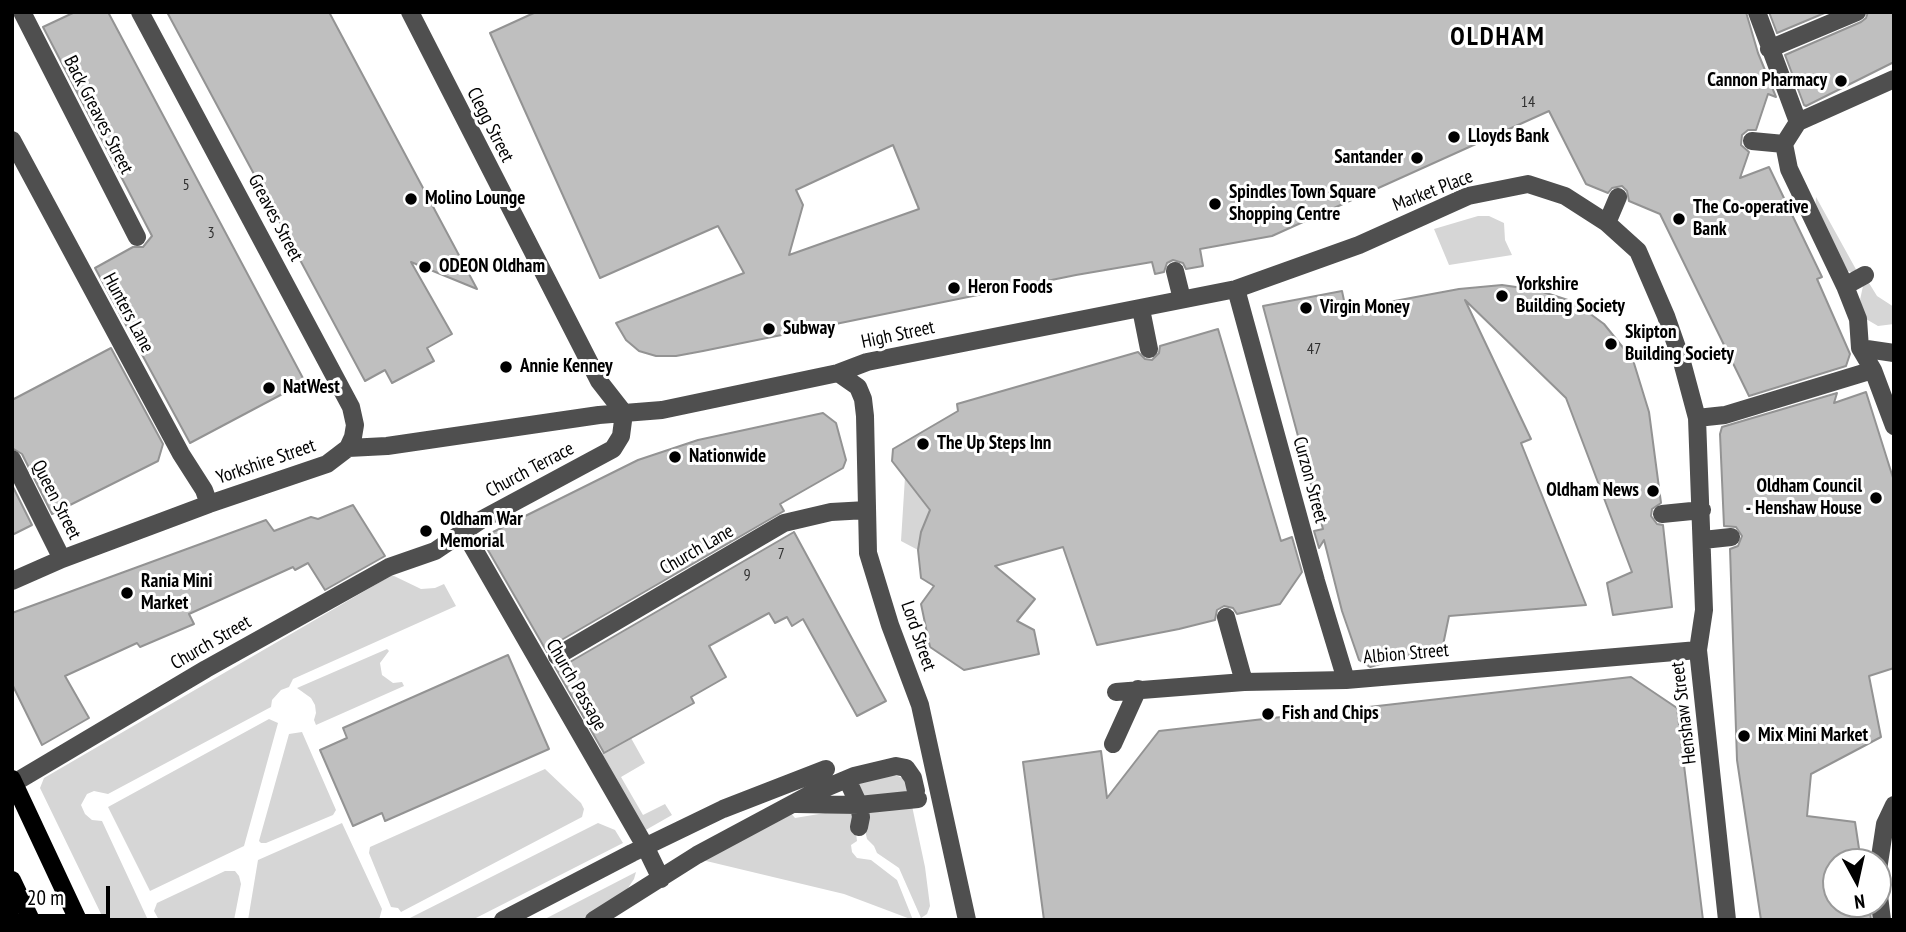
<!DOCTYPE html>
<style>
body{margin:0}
#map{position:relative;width:1906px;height:932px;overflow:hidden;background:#fff;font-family:"PT Sans Narrow",sans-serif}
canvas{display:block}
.frame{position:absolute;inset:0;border:14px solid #000;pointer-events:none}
.north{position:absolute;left:1822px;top:848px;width:70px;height:70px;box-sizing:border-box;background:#fff;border:2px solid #999;border-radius:50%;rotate:172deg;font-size:19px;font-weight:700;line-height:28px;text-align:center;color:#000}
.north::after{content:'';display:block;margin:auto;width:24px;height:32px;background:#000;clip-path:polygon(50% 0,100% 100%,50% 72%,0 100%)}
.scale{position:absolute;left:14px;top:886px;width:96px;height:32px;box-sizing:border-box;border:4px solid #000;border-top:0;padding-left:9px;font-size:21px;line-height:24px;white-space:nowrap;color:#000;-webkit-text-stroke:5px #fff;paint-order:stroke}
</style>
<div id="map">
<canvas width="1906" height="932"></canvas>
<div class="frame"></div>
<div class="north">N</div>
<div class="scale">20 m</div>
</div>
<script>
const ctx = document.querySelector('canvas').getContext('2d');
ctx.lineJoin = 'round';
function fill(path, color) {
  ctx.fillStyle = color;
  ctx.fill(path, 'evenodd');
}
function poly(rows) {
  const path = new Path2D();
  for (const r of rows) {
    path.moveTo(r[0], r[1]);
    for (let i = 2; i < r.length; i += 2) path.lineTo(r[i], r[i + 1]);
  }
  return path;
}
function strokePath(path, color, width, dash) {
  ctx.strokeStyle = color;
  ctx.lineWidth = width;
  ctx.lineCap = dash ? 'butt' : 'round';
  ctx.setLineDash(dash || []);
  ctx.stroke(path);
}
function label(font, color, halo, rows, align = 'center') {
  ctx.font = font + ' "PT Sans Narrow",sans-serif';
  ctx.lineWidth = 6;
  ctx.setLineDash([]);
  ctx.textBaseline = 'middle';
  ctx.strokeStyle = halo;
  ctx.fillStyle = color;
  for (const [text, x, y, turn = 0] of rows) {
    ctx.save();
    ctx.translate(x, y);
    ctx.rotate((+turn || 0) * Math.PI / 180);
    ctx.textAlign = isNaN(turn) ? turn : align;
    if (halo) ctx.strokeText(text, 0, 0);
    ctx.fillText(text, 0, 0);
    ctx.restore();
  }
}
const green = poly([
 [1816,197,1858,273,1846,271,1815,210],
 [1478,216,1489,216,1504,223,1505,240,1512,255,1449,265,1434,229],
 [1869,283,1877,296,1894,307,1894,324,1878,326,1866,319,1860,300,1863,286],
 [905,477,933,514,921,532,918,550,901,541],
 [392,575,421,589,435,588,444,584,456,606,293,679,289,687,281,690,272,700,271,707,108,794,94,791,87,794,81,805,85,814,92,820,102,821,148,920,104,920,40,788,44,778],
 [387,649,389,651,380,663,382,675,393,683,402,682,404,686,316,725,314,720,316,713,315,705,311,698,297,688],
 [269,719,278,723,244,846,150,891,108,807],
 [302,732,336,810,333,815,266,843,261,843,259,841,289,734],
 [631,738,645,763,621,777,643,815,665,804,672,815,644,831,601,754],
 [545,769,581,803,584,809,582,817,401,912,398,908,391,907,369,853,370,847],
 [890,773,905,779,909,793,862,799,856,783],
 [912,806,925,867,930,906,927,914,921,918,899,868,877,853,874,846,867,839,864,826,866,810],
 [849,809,853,810,857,841,851,845,852,852,857,858,871,860,897,880,913,920,844,894,702,860,790,812,795,818],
 [342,823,382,909,379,920,248,920,258,860],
 [598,823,615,830,623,843,472,920,406,920],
 [225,871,235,871,239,876,241,884,234,920,159,920,154,911,157,903],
 [636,872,634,879,626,891,597,913,581,920,543,920]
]);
const building = poly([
 [75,12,108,12,305,382,190,443,95,268,133,247,143,247,152,236,43,27,75,12],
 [167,12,329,12,477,289,411,262,452,334,427,348,434,361,392,383,385,370,365,381,167,12],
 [536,12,1746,12,1758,53,1776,97,1768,94,1756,130,1748,130,1742,135,1741,145,1749,152,1740,178,1769,167,1822,277,1817,279,1850,354,1846,366,1749,396,1660,214,1629,201,1627,191,1622,186,1612,188,1608,193,1586,184,1549,111,1272,236,1200,249,1203,266,1186,269,1183,263,1173,260,1167,263,1164,272,1155,274,1152,262,1076,275,703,351,676,356,656,356,639,351,626,340,616,323,744,273,718,226,600,278,490,33,536,12],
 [893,145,919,209,789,255,803,205,796,190,893,145],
 [1769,12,1827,12,1777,33,1769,12],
 [1868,12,1894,12,1894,62,1806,106,1804,105,1785,55,1861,22,1866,18,1868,12],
 [1502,285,1537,290,1574,302,1604,324,1633,360,1649,412,1661,503,1652,509,1651,516,1657,524,1663,525,1672,607,1613,615,1607,583,1632,572,1566,398,1465,300,1531,439,1521,443,1586,605,1449,616,1443,645,1370,667,1359,660,1342,611,1324,540,1319,548,1314,531,1323,529,1263,306,1342,291,1346,310,1459,289,1502,285],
 [1218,329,1281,541,1292,537,1302,572,1280,604,1237,614,1233,608,1224,606,1217,610,1215,620,1179,629,1097,645,1063,547,995,566,1035,599,1017,621,1034,630,1039,654,964,670,930,647,921,604,934,586,921,578,918,550,921,532,930,510,892,461,893,449,958,411,957,404,1138,352,1145,359,1152,360,1159,353,1160,346,1218,329],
 [111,348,163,444,158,461,52,514,22,454,12,448,12,400,111,348],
 [1866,392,1894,481,1894,668,1869,676,1881,737,1811,774,1807,816,1855,822,1861,862,1836,862,1836,904,1869,904,1871,920,1761,920,1737,760,1730,549,1738,546,1742,536,1736,527,1724,526,1720,434,1722,427,1837,393,1834,403,1866,392],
 [823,413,836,423,846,460,843,468,780,504,784,511,551,646,547,652,481,538,638,460,698,440,823,413],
 [12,485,32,525,12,535,12,485],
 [353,505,385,556,325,590,308,563,295,570,293,567,189,614,194,624,140,647,137,643,65,676,89,718,42,745,12,684,12,613,266,520,274,531,311,517,318,519,353,505],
 [794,532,886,701,857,716,803,619,792,626,787,617,775,623,769,613,709,646,726,677,691,697,694,703,604,753,555,667,563,666,794,532],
 [508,655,549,749,385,821,382,813,353,826,320,750,347,738,343,728,508,655],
 [1631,677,1677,708,1703,920,1044,920,1023,762,1101,751,1107,798,1159,731,1631,677]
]);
const minor = poly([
 [22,12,137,237],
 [410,12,599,381,624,413],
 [1757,12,1798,122],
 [1769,49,1857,12],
 [1894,79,1798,122,1784,144,1789,169,1845,286,1858,319,1860,348,1873,370,1894,426],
 [12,140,181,454,204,490,209,504],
 [1752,141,1784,144],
 [1607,223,1618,197],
 [1175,271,1182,299],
 [1845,286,1865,275],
 [1236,289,1316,581,1346,680],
 [1141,309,1149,349],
 [1860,348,1894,353],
 [838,373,858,387,863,399,865,416,868,553,890,625,920,705,967,920],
 [1697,418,1725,415,1873,370],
 [348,448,387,446,599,415,662,410,838,373,867,362,1236,289,1359,245,1468,196,1528,184,1565,196,1607,223,1638,251,1666,316,1682,362,1697,418,1704,610,1698,650,1727,920],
 [12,459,62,559],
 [1662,514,1702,510],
 [1703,540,1731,537],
 [471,544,645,846,661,879],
 [12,581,62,559,209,504,327,464,348,448,353,437,355,425,351,407,140,12],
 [1226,617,1244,682],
 [557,656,784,523,831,512,867,510],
 [1116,692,1244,682,1346,680,1698,650],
 [1113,744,1138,689],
 [847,779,859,805,861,817,859,827],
 [12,787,14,783,206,669,389,567,435,551,481,520,613,449,621,436,624,413],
 [796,804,859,805,918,799],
 [1878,870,1885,824,1894,805],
 [1878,888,1882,920],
 [503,920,632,853,723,809,826,769],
 [594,920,697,855,809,795,854,776,896,766,906,768,913,778,916,791]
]);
const major = poly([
 [12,779,78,920],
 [12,880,31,920]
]);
const markers = [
 [1841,81,7,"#000"],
 [1454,137,7,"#000"],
 [1417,158,7,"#000"],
 [411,199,7,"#000"],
 [1215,204,7,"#000"],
 [1679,219,7,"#000"],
 [425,267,7,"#000"],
 [954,288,7,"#000"],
 [1502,296,7,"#000"],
 [1306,308,7,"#000"],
 [769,329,7,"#000"],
 [1611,344,7,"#000"],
 [506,367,7,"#000"],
 [269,388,7,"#000"],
 [923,444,7,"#000"],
 [675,457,7,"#000"],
 [1653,491,7,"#000"],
 [1876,498,7,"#000"],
 [426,531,7,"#000"],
 [127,593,7,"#000"],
 [1268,714,7,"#000"],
 [1744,736,7,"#000"]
];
const numberNames = [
 ["14",1528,102],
 ["5",186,185],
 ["3",211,233],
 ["47",1314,349],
 ["7",781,554],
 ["9",747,575]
];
const poiNames = [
 ["Cannon Pharmacy",1827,81,"right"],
 ["Lloyds Bank",1468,137],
 ["Santander",1403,158,"right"],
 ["Spindles Town Square",1229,193],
 ["Shopping Centre",1229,215],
 ["Molino Lounge",425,199],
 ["The Co-operative",1693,208],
 ["Bank",1693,230],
 ["ODEON Oldham",439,267],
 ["Yorkshire",1516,285],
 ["Building Society",1516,307],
 ["Heron Foods",968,288],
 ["Virgin Money",1320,308],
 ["Subway",783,329],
 ["Skipton",1625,333],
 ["Building Society",1625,355],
 ["Annie Kenney",520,367],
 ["NatWest",283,388],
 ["The Up Steps Inn",937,444],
 ["Nationwide",689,457],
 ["Oldham Council",1862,487,"right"],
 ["- Henshaw House",1862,509,"right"],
 ["Oldham News",1639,491,"right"],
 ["Oldham War",440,520],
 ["Memorial",440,542],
 ["Rania Mini",141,582],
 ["Market",141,604],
 ["Fish and Chips",1282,714],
 ["Mix Mini Market",1758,736]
];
const streetNames = [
 ["Back Greaves Street",98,115,63],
 ["Clegg Street",490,125,63],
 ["Market Place",1433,191,-21],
 ["Greaves Street",275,218,62],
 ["Hunters Lane",128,313,62],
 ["High Street",898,335,-12],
 ["Yorkshire Street",266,462,-19],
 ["Church Terrace",530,470,-28],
 ["Curzon Street",1310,480,75],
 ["Queen Street",56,500,63],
 ["Church Lane",697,550,-30],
 ["Lord Street",918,636,71],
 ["Church Street",211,643,-30],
 ["Albion Street",1406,654,-5],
 ["Church Passage",576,685,60],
 ["Henshaw Street",1684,713,-97]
];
const districtNames = [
 ["OLDHAM",1498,38]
];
fill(green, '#d6d6d6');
fill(building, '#bfbfbf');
strokePath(building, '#939393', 2);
strokePath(minor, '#4f4f4f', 18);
strokePath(major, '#000', 18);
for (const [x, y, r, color] of markers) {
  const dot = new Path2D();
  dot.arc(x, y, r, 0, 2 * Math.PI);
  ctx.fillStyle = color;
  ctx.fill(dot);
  strokePath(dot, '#fff', 2.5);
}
label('16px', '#303030', null, numberNames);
label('bold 19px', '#000', '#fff', poiNames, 'left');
label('19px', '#000', '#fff', streetNames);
ctx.letterSpacing = '2px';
label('bold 26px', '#000', '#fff', districtNames);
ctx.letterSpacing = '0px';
</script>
